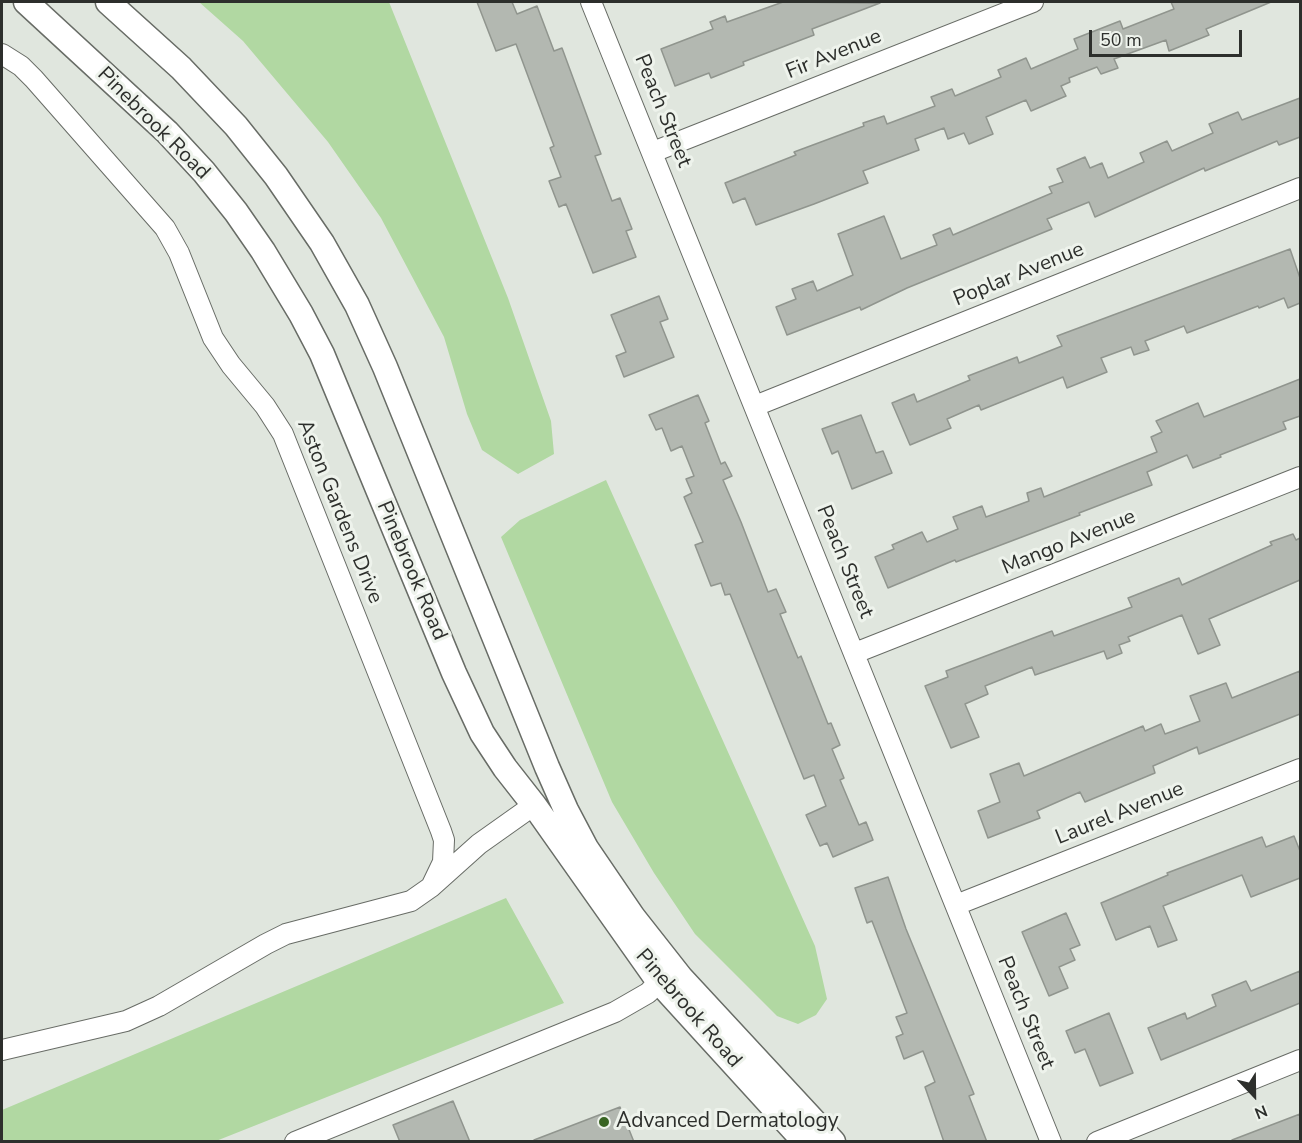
<!DOCTYPE html>
<style>
body{margin:0}
#map{position:relative;width:1302px;height:1143px;overflow:hidden;background:#e0e6de;font-family:"Nunito Sans",sans-serif}
canvas{display:block}
.frame{position:absolute;inset:0;border:3px solid #2d2f2c;pointer-events:none}
.north{position:absolute;left:1224px;top:1065px;width:60px;height:60px;-webkit-text-stroke:4px #eef3ec;paint-order:stroke;rotate:158deg;font-size:16px;font-weight:700;line-height:24px;text-align:center;color:#2d2f2c}
.north::after{content:'';display:block;margin:auto;width:21px;height:27px;background:#2d2f2c;clip-path:polygon(50% 0,100% 100%,50% 72%,0 100%)}
.scale{position:absolute;left:1089px;top:30px;width:153px;height:27px;box-sizing:border-box;border:3px solid #2d2f2c;border-top:0;padding-left:8px;font-size:18px;line-height:21px;white-space:nowrap;color:#2d2f2c;-webkit-text-stroke:4px #eef3ec;paint-order:stroke}
</style>
<div id="map">
<canvas width="1302" height="1143"></canvas>
<div class="frame"></div>
<div class="north">N</div>
<div class="scale">50 m</div>
</div>
<script>
const ctx = document.querySelector('canvas').getContext('2d');
ctx.lineJoin = 'round';
function fill(path, color) {
  ctx.fillStyle = color;
  ctx.fill(path, 'evenodd');
}
function poly(rows) {
  const path = new Path2D();
  for (const r of rows) {
    path.moveTo(r[0], r[1]);
    for (let i = 2; i < r.length; i += 2) path.lineTo(r[i], r[i + 1]);
  }
  return path;
}
function strokePath(path, color, width, dash) {
  ctx.strokeStyle = color;
  ctx.lineWidth = width;
  ctx.lineCap = dash ? 'butt' : 'round';
  ctx.setLineDash(dash || []);
  ctx.stroke(path);
}
function label(font, color, halo, rows, align = 'center') {
  ctx.font = font + ' "Nunito Sans",sans-serif';
  ctx.lineWidth = 6;
  ctx.setLineDash([]);
  ctx.textBaseline = 'middle';
  ctx.strokeStyle = halo;
  ctx.fillStyle = color;
  for (const [text, x, y, turn = 0] of rows) {
    ctx.save();
    ctx.translate(x, y);
    ctx.rotate((+turn || 0) * Math.PI / 180);
    ctx.textAlign = isNaN(turn) ? turn : align;
    if (halo) ctx.strokeText(text, 0, 0);
    ctx.fillText(text, 0, 0);
    ctx.restore();
  }
}
const water = poly([
 [199,2,389,2,508,298,551,421,554,454,518,474,482,450,467,414,444,337,381,218,328,142,243,41],
 [606,480,815,946,827,999,816,1015,798,1024,777,1016,695,934,654,873,612,802,501,537,520,520],
 [506,898,564,1003,216,1141,2,1141,2,1110]
]);
const building = poly([
 [477,2,512,2,517,14,537,6,554,51,562,48,601,154,595,156,612,201,620,198,632,229,626,231,636,257,593,273,566,204,559,207,549,181,561,177,550,148,554,146,516,44,496,51,477,2],
 [783,2,880,3,812,29,814,35,743,62,744,65,711,78,709,73,675,86,661,49,713,29,710,22,725,16,727,22,783,2],
 [1171,2,1271,2,1206,29,1209,35,1169,51,1166,40,1114,59,1118,68,1101,74,1097,67,1069,78,1070,82,1061,86,1066,96,1031,111,1026,100,986,117,993,134,969,144,964,133,948,139,944,128,915,139,919,150,863,171,868,183,814,204,756,225,745,198,733,203,725,183,796,155,794,152,864,126,863,123,884,116,887,124,935,106,931,97,952,89,955,96,1001,77,998,70,1026,58,1031,69,1078,49,1074,39,1120,21,1123,29,1174,9,1171,2],
 [1300,98,1300,137,1279,145,1277,141,1205,171,1204,168,1095,217,1089,202,1047,219,1052,229,907,288,861,310,860,307,787,335,776,307,796,299,792,289,813,281,817,291,853,275,838,234,884,216,901,259,937,245,933,235,950,228,953,235,1052,193,1049,187,1063,182,1057,169,1085,157,1090,168,1102,163,1108,178,1144,162,1140,153,1167,141,1172,151,1213,133,1209,124,1238,112,1242,120,1300,98],
 [1290,249,1300,278,1300,303,1288,308,1284,298,1259,308,1258,306,1187,333,1184,326,1145,341,1149,350,1134,355,1131,347,1101,358,1107,372,1067,388,1063,377,981,410,979,405,947,419,951,428,910,445,892,403,914,394,917,402,970,380,968,376,1017,357,1019,363,1062,346,1057,336,1290,249],
 [659,296,668,319,660,322,674,357,624,377,616,356,626,352,611,315,659,296],
 [1300,379,1300,416,1283,422,1286,429,1220,455,1221,457,1193,468,1187,455,1147,472,1152,485,1079,513,1080,515,956,562,955,560,888,588,875,557,894,549,892,545,922,532,927,542,958,529,953,517,982,506,986,517,1029,501,1027,493,1041,488,1044,497,1157,452,1151,437,1162,432,1156,421,1198,403,1204,417,1300,379],
 [698,395,709,421,705,423,721,464,725,462,732,476,723,480,741,522,768,592,776,589,786,612,780,614,798,658,801,656,828,724,831,723,840,745,832,749,844,778,840,780,859,825,866,822,873,840,833,857,827,843,820,846,806,815,826,806,814,775,804,779,730,594,725,595,721,583,711,586,695,545,703,542,684,497,692,493,686,479,694,476,682,446,671,451,662,428,656,430,649,415,698,395],
 [861,415,876,453,883,451,892,473,852,489,838,451,832,454,822,429,861,415],
 [1293,534,1296,540,1300,538,1300,580,1209,619,1220,645,1198,654,1182,615,1128,637,1130,641,1119,645,1122,653,1107,659,1104,651,1035,675,1032,667,985,686,988,694,965,704,979,737,951,748,925,686,948,677,946,671,1052,631,1054,636,1132,607,1128,598,1179,578,1182,585,1272,545,1270,542,1293,534],
 [1300,671,1300,714,1199,754,1197,747,1153,766,1155,773,1085,802,1080,792,1037,811,1040,818,988,838,978,811,1000,802,990,774,1019,763,1024,776,1143,726,1145,731,1161,724,1165,734,1200,721,1190,696,1226,683,1232,698,1300,671],
 [1294,836,1300,851,1300,878,1251,897,1242,875,1163,906,1177,940,1158,947,1150,926,1116,940,1101,903,1168,875,1167,873,1262,837,1266,847,1294,836],
 [888,877,906,929,974,1094,969,1096,987,1142,944,1142,925,1087,935,1082,923,1051,904,1059,896,1037,903,1034,896,1017,907,1013,872,921,867,923,855,888,888,877],
 [1066,913,1080,945,1070,949,1075,960,1059,967,1068,988,1049,996,1022,932,1066,913],
 [1300,971,1300,1003,1161,1060,1148,1028,1185,1013,1187,1019,1216,1006,1212,995,1246,981,1251,991,1300,971],
 [1109,1013,1133,1073,1100,1086,1085,1049,1075,1053,1066,1031,1109,1013],
 [453,1101,470,1142,400,1142,393,1125,453,1101],
 [620,1107,634,1142,535,1142,534,1140,620,1107],
 [1300,1114,1300,1142,1232,1142,1232,1140,1300,1114]
]);
const minor = poly([
 [591,2,1051,1142],
 [2,54,21,66,34,79,165,228,179,253,213,338,231,365,265,406,283,434,441,831,444,840,443,862,431,887],
 [653,152,1033,2],
 [755,406,1300,188],
 [855,653,1300,477],
 [956,905,1300,769],
 [2,1050,126,1021,159,1006,266,944,286,934,411,901,431,887,479,844,534,805],
 [295,1142,615,1012,648,993,659,982],
 [1097,1142,1300,1060]
]);
const tertiary = poly([
 [26,2,167,132,204,172,236,212,263,251,301,314,322,354,454,673,482,733,505,768,534,805,659,982,805,1142],
 [108,2,181,68,236,126,276,176,322,243,357,305,385,367,547,767,566,810,586,848,633,917,681,978,833,1142]
]);
const markers = [
 [604,1122,6,"#386422"]
];
const streetNames = [
 ["Fir Avenue",834,55,-22],
 ["Peach Street",662,111,68],
 ["Pinebrook Road",153,124,45],
 ["Poplar Avenue",1019,275,-22],
 ["Aston Gardens Drive",339,512,68],
 ["Mango Avenue",1069,543,-22],
 ["Peach Street",844,562,68],
 ["Pinebrook Road",411,571,67],
 ["Laurel Avenue",1120,814,-22],
 ["Pinebrook Road",688,1009,49],
 ["Peach Street",1025,1013,68]
];
const poiNames = [
 ["Advanced Dermatology",616,1122]
];
fill(water, '#b1d8a2');
fill(building, '#b3b8b1');
strokePath(building, '#90958e', 1.5);
strokePath(minor, '#686c66', 22);
strokePath(tertiary, '#686c66', 27);
strokePath(minor, '#fff', 20);
strokePath(tertiary, '#fff', 24);
for (const [x, y, r, color] of markers) {
  const dot = new Path2D();
  dot.arc(x, y, r, 0, 2 * Math.PI);
  ctx.fillStyle = color;
  ctx.fill(dot);
  strokePath(dot, '#eef3ec', 2);
}
label('21px', '#2d2f2c', '#eef3ec', streetNames);
label('21px', '#2d2f2c', '#eef3ec', poiNames, 'left');
</script>
